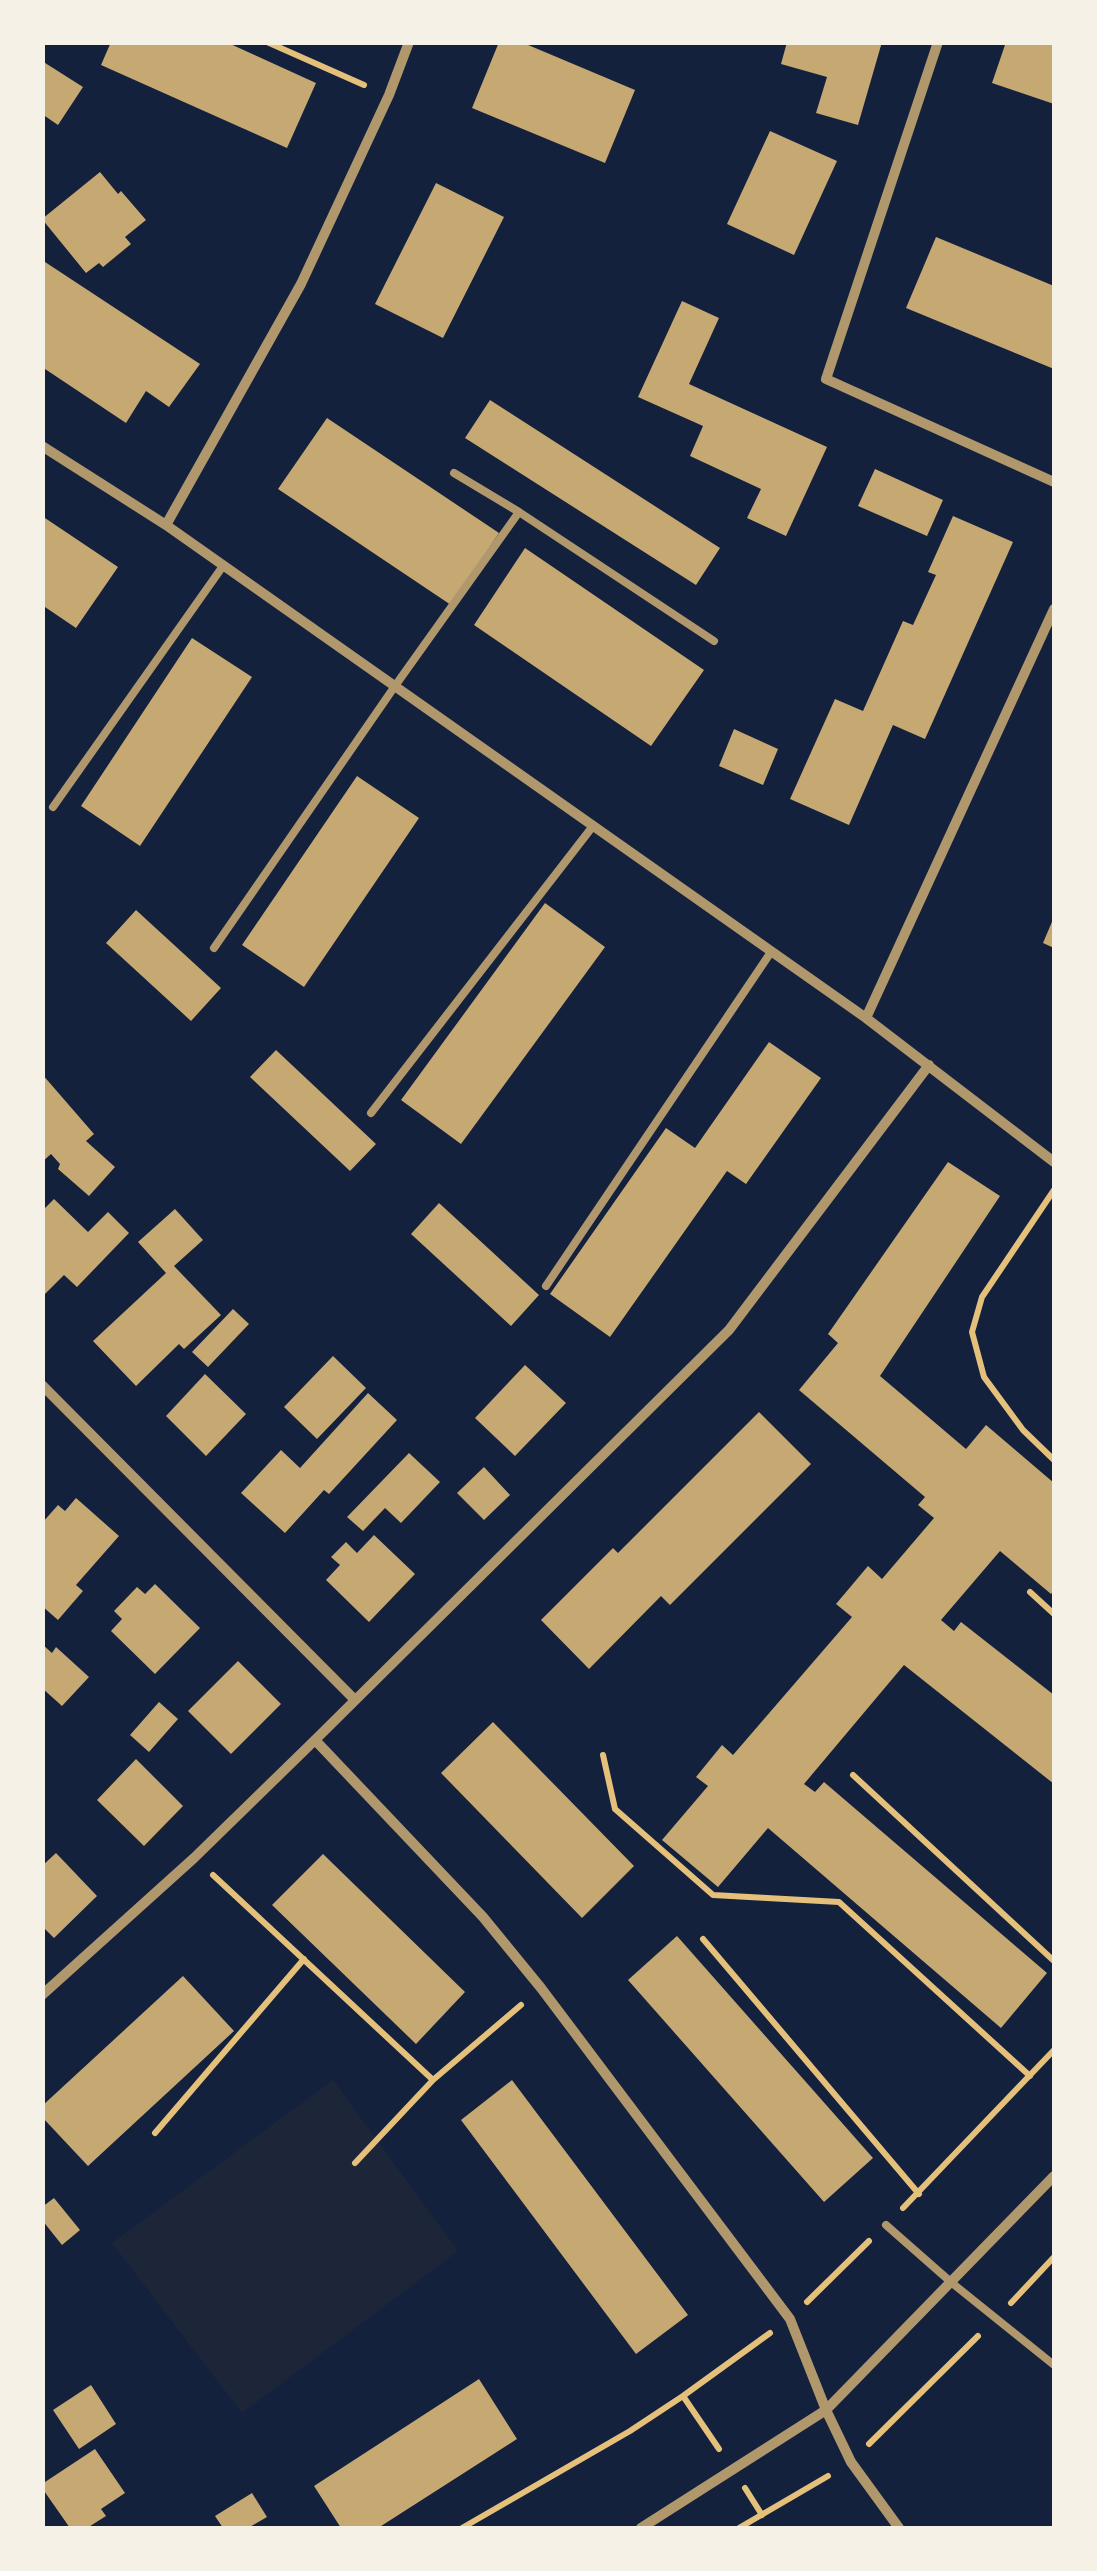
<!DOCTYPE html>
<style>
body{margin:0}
#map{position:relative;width:1097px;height:2571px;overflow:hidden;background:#14213d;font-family:Commissioner,sans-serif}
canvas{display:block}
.frame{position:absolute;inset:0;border:45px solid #f6f1e7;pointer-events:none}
</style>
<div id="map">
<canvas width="1097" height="2571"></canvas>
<div class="frame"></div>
</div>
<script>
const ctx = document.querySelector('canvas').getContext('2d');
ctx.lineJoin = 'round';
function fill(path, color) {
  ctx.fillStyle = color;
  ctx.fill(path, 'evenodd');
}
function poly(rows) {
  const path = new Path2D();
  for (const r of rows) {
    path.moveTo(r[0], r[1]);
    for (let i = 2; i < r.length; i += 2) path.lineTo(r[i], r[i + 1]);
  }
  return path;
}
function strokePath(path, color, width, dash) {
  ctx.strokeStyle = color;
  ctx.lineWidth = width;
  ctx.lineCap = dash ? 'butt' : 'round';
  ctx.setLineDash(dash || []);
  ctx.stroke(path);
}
const green = poly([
 [333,2080,458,2251,242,2413,112,2243]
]);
const building = poly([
 [111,42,226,42,316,83,287,148,101,65],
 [499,42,521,42,635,90,605,163,472,108],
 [787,42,882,42,858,125,816,113,827,77,781,64],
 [1006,42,1054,42,1054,104,992,83],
 [42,61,83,87,58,125,42,114],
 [770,131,837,161,794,255,727,224],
 [100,172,118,194,121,191,146,220,125,237,131,244,103,267,99,263,86,273,42,219],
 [436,183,504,217,443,338,375,304],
 [936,237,1054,286,1054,369,906,308],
 [42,260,200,364,169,407,146,391,126,423,42,367],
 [682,301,719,318,689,384,827,447,786,536,747,518,761,489,690,456,703,426,638,397],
 [490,400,720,548,696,585,465,438],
 [327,418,499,533,451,605,278,489],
 [875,469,943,500,927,536,858,506],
 [42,516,118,567,76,628,42,605],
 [953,516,1013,542,925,739,893,725,849,825,790,799,835,699,863,711,903,621,913,625,936,575,928,572],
 [525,548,704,670,651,746,474,625],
 [192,638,252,677,140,846,81,806],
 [734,729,778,749,763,785,719,766],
 [357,776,419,818,304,987,242,945],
 [545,903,605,947,461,1144,401,1100],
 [136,910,221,988,191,1021,106,943],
 [1054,917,1054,948,1043,943],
 [769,1042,821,1078,746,1184,727,1171,610,1337,550,1294,666,1128,695,1148],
 [276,1050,376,1144,350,1171,250,1077],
 [42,1074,94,1134,86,1141,115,1167,89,1196,58,1169,60,1164,51,1154,42,1162],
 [948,1162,1000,1196,880,1376,966,1449,986,1425,1054,1483,1054,1590,1051,1594,1000,1551,941,1620,954,1631,961,1622,1054,1695,1054,1784,904,1665,804,1784,815,1792,824,1782,1047,1973,1001,2028,768,1828,718,1887,662,1840,708,1786,696,1777,722,1745,733,1755,852,1617,836,1604,868,1566,882,1579,934,1518,918,1505,925,1497,799,1390,838,1343,828,1334],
 [54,1199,88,1232,108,1212,129,1233,77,1287,64,1275,44,1295,42,1211],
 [439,1203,539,1295,511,1326,411,1234],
 [175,1209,203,1240,174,1266,221,1315,184,1349,179,1344,136,1386,93,1341,166,1273,138,1242],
 [233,1309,249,1324,208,1367,192,1352],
 [333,1356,366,1388,317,1439,284,1407],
 [525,1365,566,1403,515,1456,475,1418],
 [205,1374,246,1414,206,1456,166,1416],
 [368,1393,397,1420,329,1494,324,1490,285,1533,241,1493,281,1450,300,1468],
 [759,1412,811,1464,670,1605,661,1596,589,1669,541,1620,613,1548,618,1553],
 [409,1453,440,1482,401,1523,385,1508,363,1531,347,1517],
 [484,1467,510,1495,484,1520,457,1493],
 [76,1498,119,1536,76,1585,83,1591,58,1620,42,1606,42,1523,58,1505,65,1511],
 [374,1535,415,1574,369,1622,326,1580,340,1565,331,1557,346,1542,357,1553],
 [155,1584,200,1628,155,1674,111,1631,122,1619,114,1611,137,1587,145,1594],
 [42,1644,52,1653,56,1647,89,1677,62,1706,42,1688],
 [238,1661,281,1704,231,1754,188,1711],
 [159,1702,178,1719,149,1752,130,1735],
 [493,1722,634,1866,582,1918,441,1773],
 [136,1759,183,1806,144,1846,97,1800],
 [56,1853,97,1896,54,1938,42,1926,42,1866],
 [323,1854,465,1992,416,2044,272,1905],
 [677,1936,873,2158,824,2202,628,1980],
 [183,1976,234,2031,88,2166,42,2117,42,2106],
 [512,2080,688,2315,636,2354,461,2120],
 [54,2198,80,2230,62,2245,42,2220,42,2207],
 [479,2379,517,2439,378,2528,341,2528,314,2486],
 [91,2385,116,2424,79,2449,53,2410],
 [95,2449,125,2493,101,2509,106,2516,87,2528,70,2528,42,2488,42,2484],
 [252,2493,267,2517,248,2528,223,2528,215,2516]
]);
const path = poly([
 [267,42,364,85],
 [1054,1190,982,1297,972,1332,984,1377,1023,1430,1054,1460],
 [1030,1592,1054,1614],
 [603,1755,615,1809,713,1895,839,1902,1030,2076],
 [853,1775,1054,1961],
 [213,1875,433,2080],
 [703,1939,919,2194],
 [155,2133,304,1959],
 [355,2163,433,2080,521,2005],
 [903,2208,1054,2050],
 [807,2302,869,2241],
 [1011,2303,1054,2257],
 [683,2396,719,2449],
 [869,2444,978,2336],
 [745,2488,762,2515],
 [462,2528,630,2431,683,2396,770,2333],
 [739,2528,828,2476]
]);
const service = poly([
 [519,512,714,641],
 [53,807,223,566],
 [214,948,395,686,519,512,454,473],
 [371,1113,593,826],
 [546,1286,771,952],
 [886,2225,952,2283,1054,2365]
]);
const minor = poly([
 [938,42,826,379,1054,482],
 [42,446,166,525,866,1018,1054,1162],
 [166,525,301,284,389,95,409,42],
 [866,1018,1054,609],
 [42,1385,355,1700],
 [315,1740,483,1917,541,1988,790,2319,826,2410,851,2462,899,2528],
 [42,1995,194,1858,315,1740,729,1330,929,1065],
 [641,2528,826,2410,1054,2176]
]);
fill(green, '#1d2539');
fill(building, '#c6a872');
strokePath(path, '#e5c07b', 6);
strokePath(service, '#b1986c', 8);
strokePath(minor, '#b1986c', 10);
</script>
